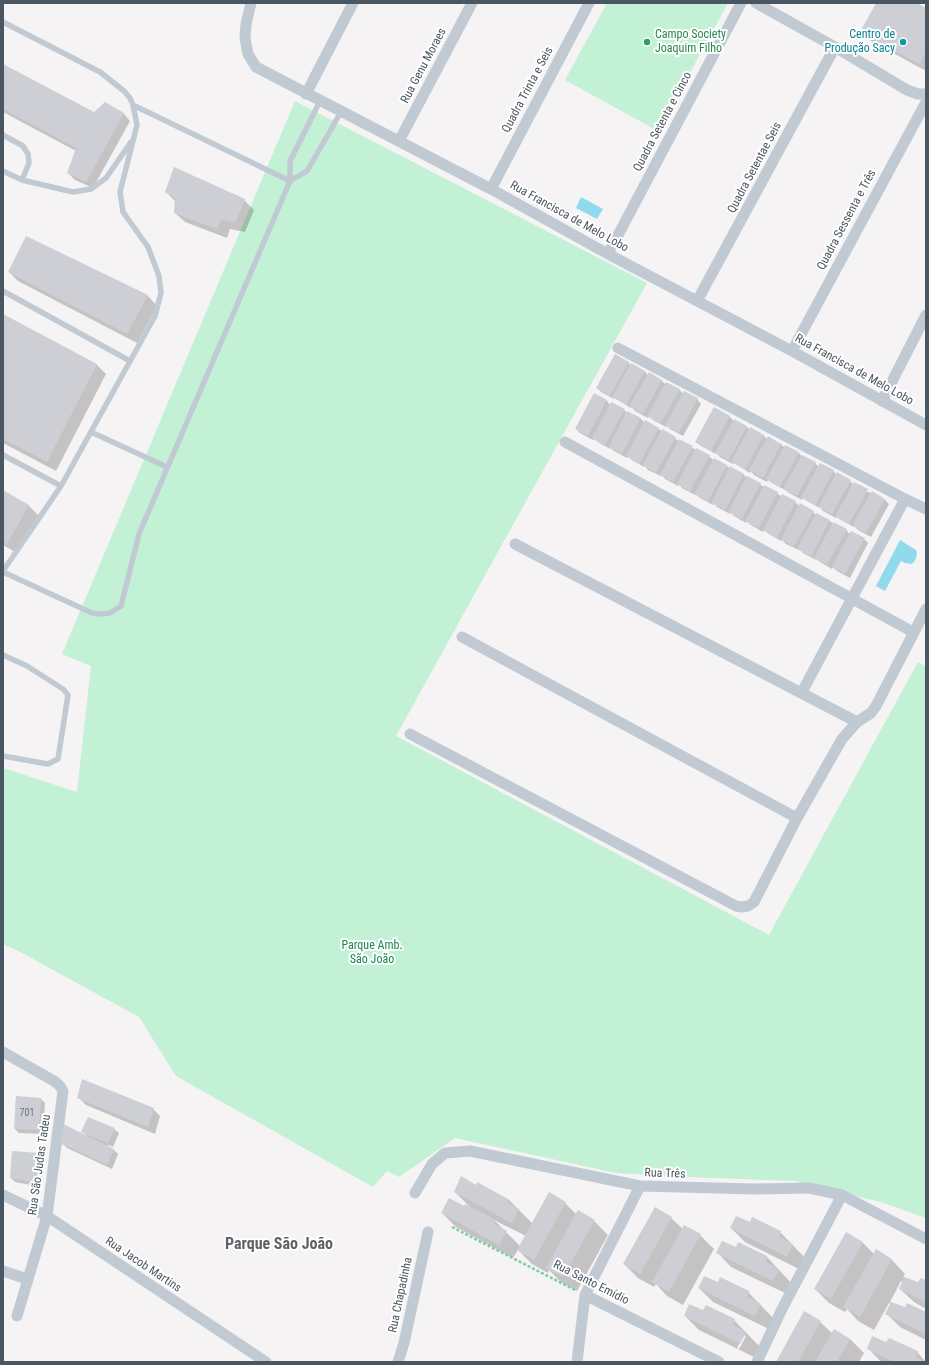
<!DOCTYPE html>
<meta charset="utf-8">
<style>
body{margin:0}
#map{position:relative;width:929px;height:1365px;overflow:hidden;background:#f5f3f3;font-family:"Roboto Condensed",sans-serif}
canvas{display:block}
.frame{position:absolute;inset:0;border:4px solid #4a5661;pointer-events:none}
</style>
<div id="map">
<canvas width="929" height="1365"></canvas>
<div class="frame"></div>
</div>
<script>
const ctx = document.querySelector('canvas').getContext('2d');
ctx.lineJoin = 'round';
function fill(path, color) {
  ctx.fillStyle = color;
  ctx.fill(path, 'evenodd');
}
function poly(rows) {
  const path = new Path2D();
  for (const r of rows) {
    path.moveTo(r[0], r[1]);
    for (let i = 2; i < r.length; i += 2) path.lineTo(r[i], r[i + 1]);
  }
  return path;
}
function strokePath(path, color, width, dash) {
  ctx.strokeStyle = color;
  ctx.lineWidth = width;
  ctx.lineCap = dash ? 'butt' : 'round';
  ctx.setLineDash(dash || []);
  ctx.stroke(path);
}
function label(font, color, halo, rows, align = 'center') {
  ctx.font = font + ' "Roboto Condensed",sans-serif';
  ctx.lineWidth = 4;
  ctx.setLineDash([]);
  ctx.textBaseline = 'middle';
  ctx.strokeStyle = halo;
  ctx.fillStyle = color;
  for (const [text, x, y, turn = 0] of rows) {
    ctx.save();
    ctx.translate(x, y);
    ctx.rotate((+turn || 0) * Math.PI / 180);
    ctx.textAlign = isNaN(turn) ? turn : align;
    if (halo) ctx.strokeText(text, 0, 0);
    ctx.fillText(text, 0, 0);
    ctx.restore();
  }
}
const green = poly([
 [607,3,728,3,658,131,565,80],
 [295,101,647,283,396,736,769,935,918,662,926,666,926,1218,884,1203,795,1181,688,1177,616,1173,455,1138,399,1177,387,1171,373,1187,176,1076,139,1017,24,954,3,944,3,768,77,792,91,666,62,654]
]);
const water = poly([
 [581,197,603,209,597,219,576,208],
 [900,540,916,550,917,553,916,558,914,562,911,564,905,563,901,561,885,591,876,586]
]);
const shadow = poly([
 [877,3,915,3,926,9,926,71,871,41,861,31],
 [3,65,94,114,124,114,130,121,93,188,75,180,68,173,76,151,3,112],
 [166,192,244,200,254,210,245,232,230,229,227,238,185,222,175,213,175,201],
 [26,237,148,296,157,306,137,343,18,281,9,272],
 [3,315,97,365,106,374,56,471,3,443],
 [628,362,631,366,644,371,648,375,661,380,666,385,667,383,680,390,683,394,697,399,701,404,683,436,670,429,667,426,666,427,653,420,649,416,648,418,635,411,632,407,631,408,615,398,614,399,601,392,597,388],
 [594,394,607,401,610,405,624,410,627,413,628,412,641,419,645,423,658,428,662,432,675,438,678,441,709,456,713,460,714,459,727,466,730,469,731,468,744,475,747,478,760,484,764,488,765,486,777,493,782,497,795,502,799,506,813,512,816,515,817,514,830,521,833,524,846,530,850,534,864,539,868,543,850,578,837,571,833,567,832,569,820,562,816,559,816,560,803,553,799,549,799,550,786,544,782,540,781,541,769,534,764,530,763,532,751,525,747,521,746,523,734,516,730,512,730,514,717,507,713,503,713,505,700,498,696,494,695,495,682,488,679,484,678,486,665,479,662,475,661,476,648,470,645,466,644,467,632,460,628,456,627,458,614,451,611,448,610,449,598,442,594,439,593,440,580,433,576,429],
 [729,416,734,421,747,427,750,430,763,435,767,439,768,438,781,444,785,448,786,446,799,453,802,457,815,463,819,467,833,471,837,475,850,481,854,485,885,500,889,504,871,537,858,530,854,526,854,527,841,520,837,517,836,518,823,511,820,507,820,508,807,501,803,498,802,500,789,493,785,490,772,483,768,480,767,482,754,475,751,471,750,473,734,463,733,464,720,457,716,453,716,454,701,446,696,442],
 [3,492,29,506,38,515,17,553,3,545],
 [16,1097,41,1099,45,1103,43,1134,19,1133,15,1129],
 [79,1098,153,1109,160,1116,155,1134,86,1105],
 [114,1129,119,1133,113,1147,108,1145,107,1146,114,1150,118,1154,112,1169,67,1148,63,1144,87,1136,82,1131],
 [38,1154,43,1159,41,1187,15,1182,11,1178],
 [476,1186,508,1199,533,1224,565,1203,577,1215,594,1221,608,1235,577,1291,561,1282,549,1270,548,1273,532,1264,518,1250,513,1258,456,1227,442,1213,470,1207,455,1192],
 [494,1220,526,1236,520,1246],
 [671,1218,683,1229,700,1235,714,1249,683,1305,667,1296,656,1284,654,1287,638,1278,624,1264],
 [750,1223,780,1232,806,1259,801,1270,745,1242,731,1228],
 [862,1242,874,1254,876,1251,892,1260,905,1274,903,1277,919,1284,926,1281,926,1309,914,1302,900,1289,903,1282,901,1281,890,1302,905,1309,926,1313,926,1340,900,1327,886,1313,891,1304,889,1303,874,1330,858,1321,847,1309,845,1312,829,1303,815,1289],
 [736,1248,767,1257,792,1284,787,1294,731,1267,718,1253],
 [718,1283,748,1292,774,1319,769,1329,713,1302,699,1288],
 [704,1311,734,1320,760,1347,754,1357,699,1330,685,1316],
 [744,1335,746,1336,739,1349,737,1348],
 [820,1322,832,1333,834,1330,850,1339,864,1353,859,1362,777,1362],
 [868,1348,917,1352,926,1362,881,1362]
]);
const building = poly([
 [876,3,917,3,926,8,926,52,919,64,860,32],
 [3,64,94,112,105,102,124,113,86,182,67,173,76,148,3,109],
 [174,167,245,199,235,223,221,220,217,229,174,213,175,198,165,192],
 [26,236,148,295,127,334,8,272],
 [3,314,97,364,47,462,3,439],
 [615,354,629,362,610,396,596,388],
 [631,363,645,371,626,405,612,397],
 [649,372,662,380,643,414,629,406],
 [666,382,680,389,661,423,647,416],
 [684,391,698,398,679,433,665,425],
 [594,393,607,400,588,436,575,429],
 [611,402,625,409,605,445,592,438],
 [714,407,730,416,711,451,695,442],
 [627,411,641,418,622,454,609,447],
 [734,419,747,426,729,460,715,453],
 [645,420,659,428,639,464,626,456],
 [750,427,764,435,745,469,731,461],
 [662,429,676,437,656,473,643,465],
 [768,436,781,444,763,478,749,470],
 [679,439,693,446,673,482,660,475],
 [785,445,799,452,780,487,766,479],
 [696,448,710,455,690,491,677,484],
 [802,455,816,462,797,496,783,489],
 [714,458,727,465,708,501,694,494],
 [820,463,834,470,815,505,801,497],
 [730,466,744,474,725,510,711,503],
 [837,472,851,480,832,514,818,507],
 [747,476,761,483,742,519,728,512],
 [854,482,868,489,849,524,835,516],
 [764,485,778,492,759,528,745,521],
 [3,490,29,505,7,544,3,542],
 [872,491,885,499,866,533,852,525],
 [782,494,796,501,777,538,763,530],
 [800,503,814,511,794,547,781,539],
 [816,513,830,520,811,556,797,549],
 [833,522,847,529,827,565,814,558],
 [851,531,865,538,845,574,832,567],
 [82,1079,154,1108,148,1127,77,1098],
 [16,1096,41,1098,39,1130,14,1129],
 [88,1117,115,1128,108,1143,81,1132],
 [63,1124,114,1149,107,1165,62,1144],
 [12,1151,39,1153,37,1183,10,1178],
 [461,1176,476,1185,477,1182,508,1199,507,1202,519,1209,512,1223,454,1192],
 [549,1192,566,1202,534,1260,517,1250],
 [449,1198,464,1206,465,1204,496,1220,494,1224,507,1231,499,1245,441,1213],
 [655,1207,672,1217,640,1274,623,1264],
 [578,1210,595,1220,563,1277,546,1268],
 [736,1216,750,1222,752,1217,781,1231,779,1237,793,1244,787,1257,730,1228],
 [684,1225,701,1234,669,1292,652,1282],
 [846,1232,863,1242,831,1299,814,1289],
 [722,1241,736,1247,738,1242,767,1256,766,1262,779,1269,773,1281,716,1253],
 [876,1249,892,1259,860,1317,843,1307],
 [704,1276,718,1282,720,1277,749,1291,747,1297,761,1304,755,1316,698,1288],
 [904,1277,918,1282,921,1278,926,1280,926,1302,899,1289],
 [891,1302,905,1307,907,1303,926,1312,926,1334,885,1314],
 [689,1304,703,1310,706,1305,735,1319,733,1325,746,1332,740,1344,684,1316],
 [804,1311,821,1321,798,1362,776,1362],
 [834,1329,850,1339,837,1362,815,1362],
 [872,1336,886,1342,889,1338,918,1351,916,1357,924,1362,894,1362,867,1349]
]);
const path = poly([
 [452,1227,575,1290]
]);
const lane = poly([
 [3,22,100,72,124,91,130,98,133,105,137,125,120,192,123,212,148,247,159,276,161,293,155,316,61,486,3,571],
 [133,105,290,181],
 [3,135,23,146,28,154,29,163,22,180],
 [3,171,22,180,73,192,91,189,106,178,131,142],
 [290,181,307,171,341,112],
 [3,291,130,361],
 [91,432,167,467],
 [3,455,61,486],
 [3,572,92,613,101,614,110,613,121,606,139,534,290,181,290,161,320,101],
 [3,655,27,666,63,689,68,695,58,759,48,764,3,756]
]);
const street = poly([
 [251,3,246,24,245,38,248,54,256,67,491,189,608,254,792,351,926,425],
 [756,3,835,47,907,90,918,94,926,94],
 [306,94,353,3],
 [399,141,472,3],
 [491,189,589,3],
 [608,254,741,3],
 [697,301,835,47],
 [618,348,905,499,926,509],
 [792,351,926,102],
 [882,401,926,315],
 [565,442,913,632],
 [515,544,857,722],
 [462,637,797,818],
 [802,692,905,499],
 [410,734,736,906,742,907,748,906,754,902,797,818,842,739,857,722,871,713,876,706,926,609],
 [3,1052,54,1081,60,1086,63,1091,47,1216,17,1316],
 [415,1193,432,1164,445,1153,470,1151,640,1186,754,1189,809,1188,842,1195,926,1239],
 [3,1195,47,1216,266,1362],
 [3,1271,27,1279],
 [585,1295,719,1362],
 [398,1362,404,1343,428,1232],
 [577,1362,585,1295,640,1186],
 [757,1362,782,1309,842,1195]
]);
const markers = [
 [647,42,4,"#2e9e5b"],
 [903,42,4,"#0f9aa8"]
];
const numberNames = [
 ["701",27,1113]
];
const leisureNames = [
 ["Campo Society",655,35],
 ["Joaquim Filho",655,49]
];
const cultureNames = [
 ["Centro de",895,35],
 ["Produção Sacy",895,49]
];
const streetNames = [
 ["Rua Genu Moraes",424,66,-62],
 ["Quadra Trinta e Seis",528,90,-62],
 ["Quadra Setenta e Cinco",663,122,-62],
 ["Quadra Setentae Seis",755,168,-62],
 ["Rua Francisca de Melo Lobo",569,217,29],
 ["Quadra Sessenta e Três",847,220,-62],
 ["Rua Francisca de Melo Lobo",854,370,29],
 ["Rua São Judas Tadeu",40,1165,-82],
 ["Rua Três",665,1174,2],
 ["Rua Jacob Martins",143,1265,34],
 ["Rua Santo Emídio",591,1283,27],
 ["Rua Chapadinha",401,1295,-78]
];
const parkNames = [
 ["Parque Amb.",372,946],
 ["São João",372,960]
];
const districtNames = [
 ["Parque São João",279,1245]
];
fill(green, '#c3f1d5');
fill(water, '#90daee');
fill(shadow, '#0003');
fill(building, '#cdcfd5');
strokePath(path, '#7ad0a6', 2.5, [3, 2]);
strokePath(lane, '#c1cad2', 5.5);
strokePath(street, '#c1cad2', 11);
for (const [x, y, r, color] of markers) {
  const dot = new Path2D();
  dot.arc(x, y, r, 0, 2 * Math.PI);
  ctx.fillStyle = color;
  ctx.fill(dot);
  strokePath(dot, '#fff', 1.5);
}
label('10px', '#6b747e', null, numberNames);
label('12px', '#27864d', '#fff', leisureNames, 'left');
label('12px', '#0d838f', '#fff', cultureNames, 'right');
label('12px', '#4a5661', '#fff', streetNames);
label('12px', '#17864f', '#fff', parkNames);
label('bold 16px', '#5f6368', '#fff', districtNames);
</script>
